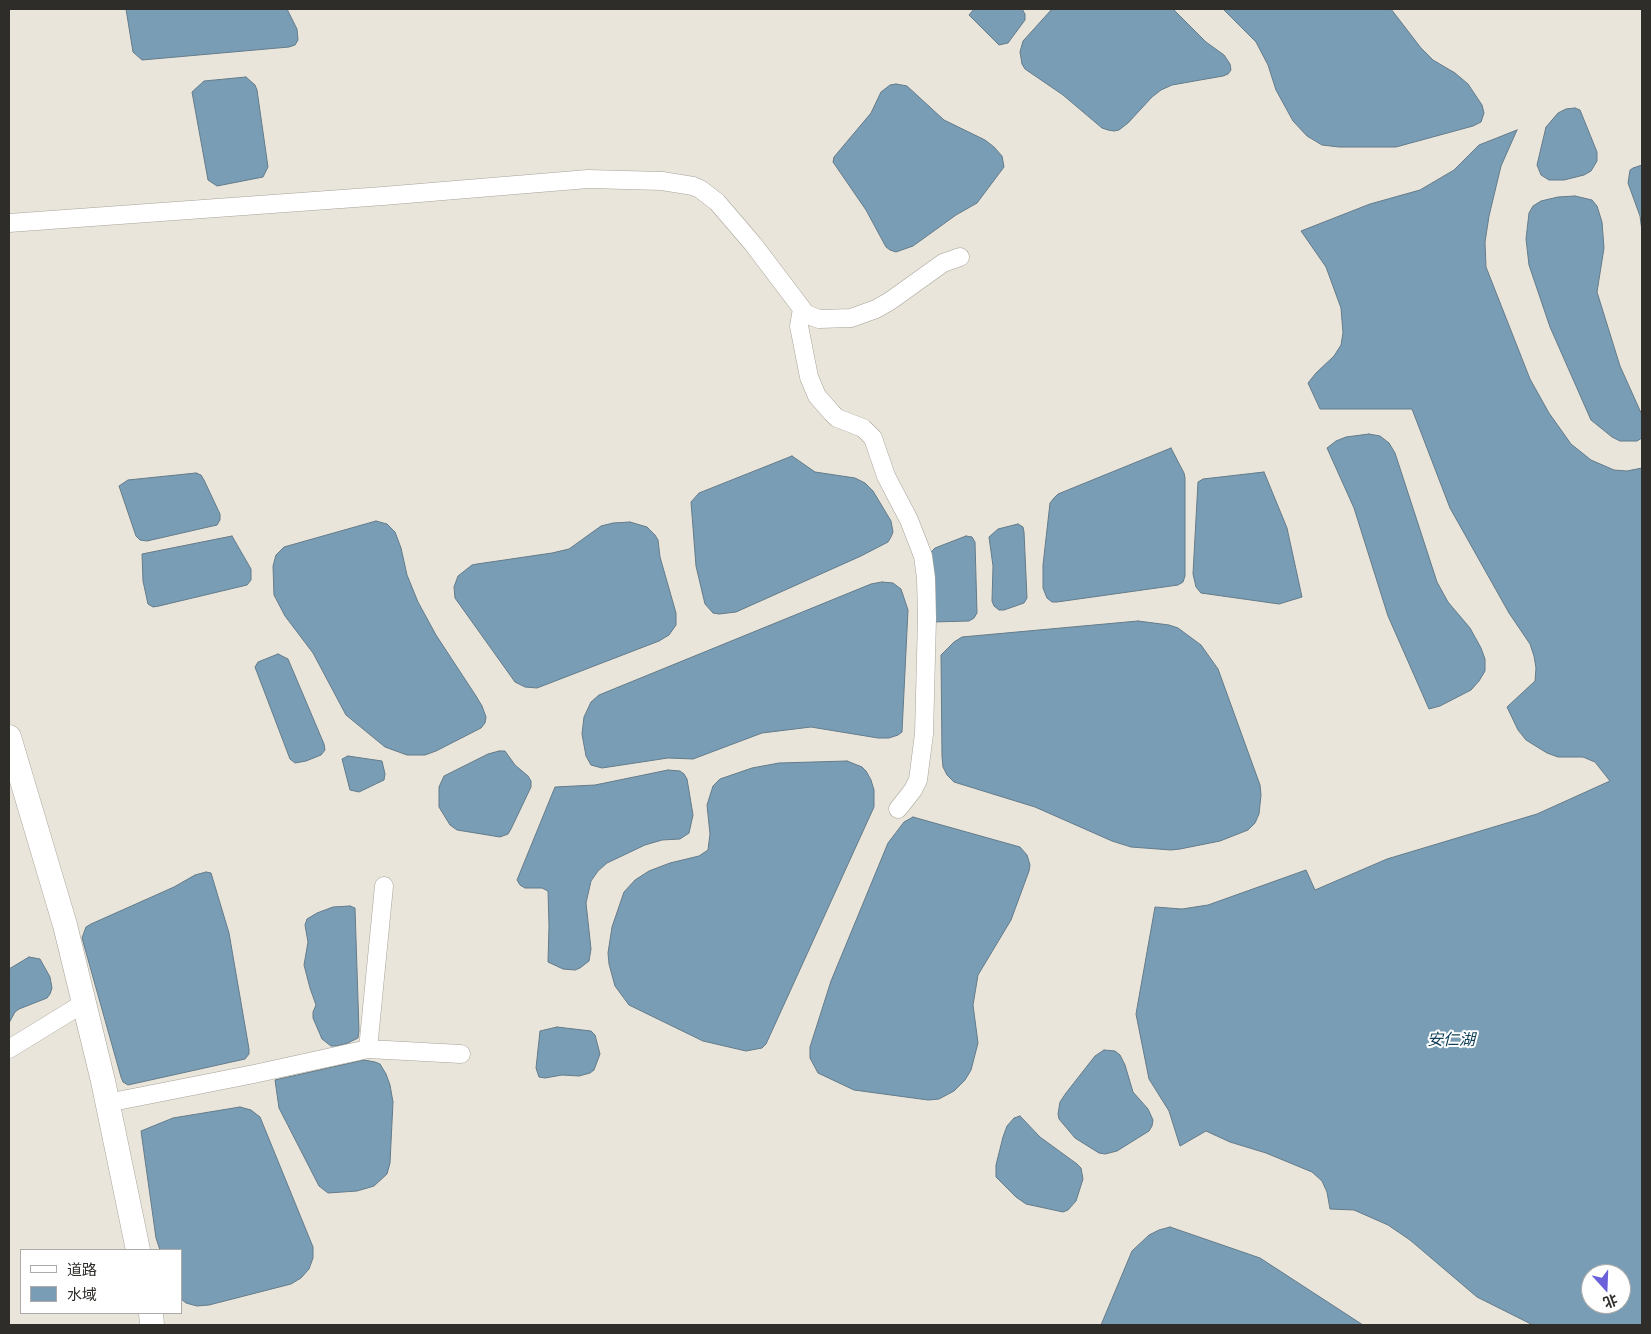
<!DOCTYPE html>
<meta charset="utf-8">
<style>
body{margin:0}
#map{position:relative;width:1651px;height:1334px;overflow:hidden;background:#eae5db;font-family:Georgia,"Noto Sans SC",serif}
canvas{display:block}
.frame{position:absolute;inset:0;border:10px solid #2f2d29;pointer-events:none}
.legend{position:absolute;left:20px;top:1249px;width:162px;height:65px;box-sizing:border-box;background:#fff;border:1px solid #acaba9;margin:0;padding:6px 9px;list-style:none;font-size:15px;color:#2f2d29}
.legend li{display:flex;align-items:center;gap:10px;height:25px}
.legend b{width:25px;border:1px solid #acaba9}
.north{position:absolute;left:1581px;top:1264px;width:50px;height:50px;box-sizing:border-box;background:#fff;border:1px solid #acaba9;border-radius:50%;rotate:160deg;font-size:14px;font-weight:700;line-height:20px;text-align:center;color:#2f2d29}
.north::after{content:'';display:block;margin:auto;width:18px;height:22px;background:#6a60da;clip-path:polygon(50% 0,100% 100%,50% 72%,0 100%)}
</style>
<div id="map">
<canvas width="1651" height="1334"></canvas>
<div class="frame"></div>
<ul class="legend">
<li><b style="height:6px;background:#fff"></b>道路</li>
<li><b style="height:14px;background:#799db4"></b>水域</li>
</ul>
<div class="north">北</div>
</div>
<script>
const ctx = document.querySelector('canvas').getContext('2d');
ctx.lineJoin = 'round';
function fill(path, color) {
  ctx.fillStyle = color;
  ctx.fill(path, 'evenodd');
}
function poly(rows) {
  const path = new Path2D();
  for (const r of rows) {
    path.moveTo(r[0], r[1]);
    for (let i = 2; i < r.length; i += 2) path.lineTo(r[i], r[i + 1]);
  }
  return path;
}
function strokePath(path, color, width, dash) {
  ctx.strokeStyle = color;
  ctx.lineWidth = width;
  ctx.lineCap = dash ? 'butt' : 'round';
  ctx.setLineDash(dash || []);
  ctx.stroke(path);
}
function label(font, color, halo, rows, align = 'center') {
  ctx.font = font + ' Georgia,"Noto Sans SC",serif';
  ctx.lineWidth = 4;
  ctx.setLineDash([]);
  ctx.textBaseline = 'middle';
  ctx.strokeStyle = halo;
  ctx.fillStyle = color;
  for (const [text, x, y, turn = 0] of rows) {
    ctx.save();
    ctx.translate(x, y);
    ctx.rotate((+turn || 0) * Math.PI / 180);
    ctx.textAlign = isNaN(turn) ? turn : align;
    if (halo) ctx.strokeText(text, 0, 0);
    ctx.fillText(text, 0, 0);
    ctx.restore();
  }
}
const water = poly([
 [126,9,287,9,297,29,298,40,295,45,289,47,142,60,133,52,126,9],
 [974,9,1022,9,1025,14,1025,20,1008,43,999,45,969,15,974,9],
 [1052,9,1173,9,1206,42,1224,55,1230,64,1231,70,1228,74,1223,76,1172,85,1161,90,1152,97,1128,123,1119,130,1114,131,1108,130,1102,128,1063,95,1025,69,1022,64,1020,52,1023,41,1052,9],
 [1223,9,1391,9,1421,48,1433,60,1455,73,1468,84,1482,105,1484,113,1481,122,1473,126,1396,147,1339,147,1322,145,1307,136,1293,121,1276,90,1268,65,1256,42,1223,9],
 [246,77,255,85,257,90,268,167,263,177,217,186,208,180,192,92,204,81,246,77],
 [896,84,907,86,944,120,985,140,994,147,1002,156,1004,167,977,203,956,215,913,246,896,252,890,250,886,247,866,210,833,162,834,157,871,113,881,92,890,85,896,84],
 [1575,108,1580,110,1597,152,1597,161,1591,171,1584,175,1564,180,1549,180,1541,175,1537,165,1546,127,1558,113,1566,109,1575,108],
 [1517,130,1501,166,1489,216,1485,242,1486,267,1530,379,1549,413,1571,444,1591,460,1614,470,1627,471,1642,468,1642,1325,1533,1325,1477,1297,1410,1240,1388,1225,1354,1210,1330,1209,1327,1192,1322,1181,1312,1172,1266,1153,1230,1142,1206,1131,1180,1146,1169,1111,1149,1079,1136,1014,1155,907,1182,909,1208,905,1306,870,1315,890,1387,859,1537,814,1610,781,1595,762,1583,757,1558,757,1547,753,1526,740,1518,730,1507,707,1535,681,1536,668,1534,656,1530,644,1509,613,1450,508,1412,409,1320,409,1308,383,1316,373,1334,356,1341,345,1343,333,1341,308,1326,267,1301,231,1370,204,1420,190,1454,170,1479,145,1517,130],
 [1591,1274,1621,1274,1621,1304,1591,1304,1591,1274],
 [1642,165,1642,231,1640,216,1628,183,1630,170,1633,168,1642,165],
 [1575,196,1592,200,1597,206,1602,222,1604,248,1597,292,1620,366,1642,415,1642,438,1637,441,1620,441,1612,437,1591,420,1550,327,1529,265,1526,239,1529,213,1533,206,1541,201,1558,197,1575,196],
 [1369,434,1380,436,1389,443,1395,453,1437,582,1448,602,1470,628,1481,648,1485,659,1485,671,1479,681,1471,690,1440,706,1429,709,1388,616,1354,508,1327,448,1336,441,1346,437,1369,434],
 [1171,448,1184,473,1185,478,1185,576,1183,582,1178,585,1057,602,1052,602,1047,598,1043,588,1043,565,1050,503,1054,498,1058,494,1171,448],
 [792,456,815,472,855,478,865,483,873,491,891,521,893,532,891,537,888,542,861,556,736,612,719,614,713,613,705,604,696,566,691,502,699,493,792,456],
 [1264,472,1287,528,1302,597,1279,604,1201,593,1196,587,1193,574,1198,482,1203,479,1264,472],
 [196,473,201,475,204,480,220,514,220,520,217,525,147,541,140,540,136,536,119,486,128,480,196,473],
 [376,521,387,524,395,532,401,548,407,575,418,602,436,635,476,696,482,706,486,717,485,723,481,728,436,751,425,755,407,755,385,747,346,715,313,653,285,616,274,595,273,566,276,555,284,547,376,521],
 [630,522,647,527,655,535,658,540,660,557,676,613,676,625,669,635,659,641,537,688,525,687,515,682,455,598,454,587,458,576,472,565,477,564,552,553,569,549,601,526,613,523,630,522],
 [1018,524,1023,527,1024,532,1027,598,1024,603,1004,610,999,610,994,606,992,601,993,566,989,537,998,529,1018,524],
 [232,536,251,569,251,580,247,585,159,606,153,607,148,604,143,581,142,554,232,536],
 [966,536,972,537,975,542,977,613,974,618,969,621,933,622,931,552,935,548,966,536],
 [882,582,893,583,901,589,908,610,902,732,898,735,889,738,878,738,811,727,762,733,693,759,668,758,602,768,591,765,586,756,582,734,584,717,591,702,599,695,871,584,882,582],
 [1138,621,1169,625,1178,628,1201,645,1218,669,1260,785,1261,795,1259,814,1255,823,1248,830,1220,841,1180,849,1171,850,1131,847,1112,841,1035,807,954,782,947,775,943,767,942,756,941,655,954,642,962,637,1138,621],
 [278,654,288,659,324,744,325,750,321,755,306,761,295,763,290,759,255,667,258,662,278,654],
 [499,751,505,751,515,765,528,776,531,781,531,787,511,829,508,834,500,837,457,830,450,825,439,807,439,787,444,776,488,754,499,751],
 [348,756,382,761,385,774,384,780,359,792,350,790,342,759,348,756],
 [847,761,862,767,866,771,871,780,874,790,874,807,766,1044,762,1048,746,1051,703,1041,629,1005,615,986,609,964,608,953,612,927,624,892,635,880,649,871,670,863,699,856,708,850,710,834,707,805,713,786,720,779,752,768,779,763,847,761],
 [668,770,680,771,684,774,687,779,693,815,689,833,680,839,662,840,645,845,607,863,598,871,591,881,586,903,591,949,589,961,580,968,575,970,563,969,548,962,549,926,548,891,542,888,525,888,520,885,517,880,555,787,595,785,668,770],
 [913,817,1020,847,1027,855,1030,865,1029,871,1011,920,978,975,973,1005,978,1043,971,1070,965,1080,954,1091,939,1099,928,1100,854,1090,818,1073,810,1058,810,1047,831,981,888,843,904,822,913,817],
 [206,872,211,873,229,933,249,1049,249,1054,245,1059,128,1085,123,1082,121,1077,82,938,86,927,91,924,174,887,195,875,206,872],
 [350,906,355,908,359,1031,358,1038,348,1043,336,1046,331,1046,322,1039,313,1018,313,1012,316,1005,310,988,304,965,308,942,305,925,307,919,317,913,333,907,350,906],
 [29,957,40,959,50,977,52,988,50,994,47,998,19,1009,15,1012,9,1023,9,969,29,957],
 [557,1027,591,1031,595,1035,600,1054,594,1070,590,1073,579,1076,562,1075,545,1078,539,1077,536,1068,540,1031,557,1027],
 [1104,1050,1115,1051,1120,1055,1125,1065,1133,1092,1148,1109,1153,1120,1152,1126,1149,1131,1117,1151,1105,1154,1099,1153,1075,1138,1059,1119,1058,1114,1060,1102,1066,1093,1095,1056,1104,1050],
 [364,1060,375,1062,380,1064,386,1074,390,1085,393,1102,390,1163,387,1174,374,1186,357,1191,328,1193,319,1186,279,1108,275,1080,364,1060],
 [240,1107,251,1110,260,1117,313,1247,313,1258,309,1269,301,1278,291,1284,209,1305,197,1306,186,1303,181,1299,181,1250,160,1250,156,1238,141,1131,173,1118,240,1107],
 [1020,1116,1040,1137,1077,1164,1081,1168,1083,1179,1076,1201,1068,1210,1063,1212,1026,1204,1016,1197,996,1177,996,1165,1003,1137,1007,1126,1014,1118,1020,1116],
 [1170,1227,1260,1258,1363,1325,1101,1325,1132,1251,1149,1235,1159,1230,1170,1227]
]);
const street = poly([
 [9,223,383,196,588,179,662,181,693,186,700,189,717,202,753,244,806,314,819,319,851,318,876,309,890,301,943,263,960,257],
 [802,309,799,326,809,377,817,396,832,413,837,418,863,428,873,438,886,476,909,520,923,556,926,578,927,618,924,734,918,780,913,790,898,809],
 [9,1049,84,1003],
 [368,1049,384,886],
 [107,1103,254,1074,368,1049,461,1054]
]);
const secondary = poly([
 [9,737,65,925,103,1081,138,1250],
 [151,1313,152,1325]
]);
const waterNames = [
 ["安仁湖",1451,1039]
];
fill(water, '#799db4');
strokePath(water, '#637b8a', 1);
strokePath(street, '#a7a399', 19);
strokePath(secondary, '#a7a399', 25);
strokePath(street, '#fff', 18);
strokePath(secondary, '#fff', 24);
label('italic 16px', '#12415a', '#fff', waterNames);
</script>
